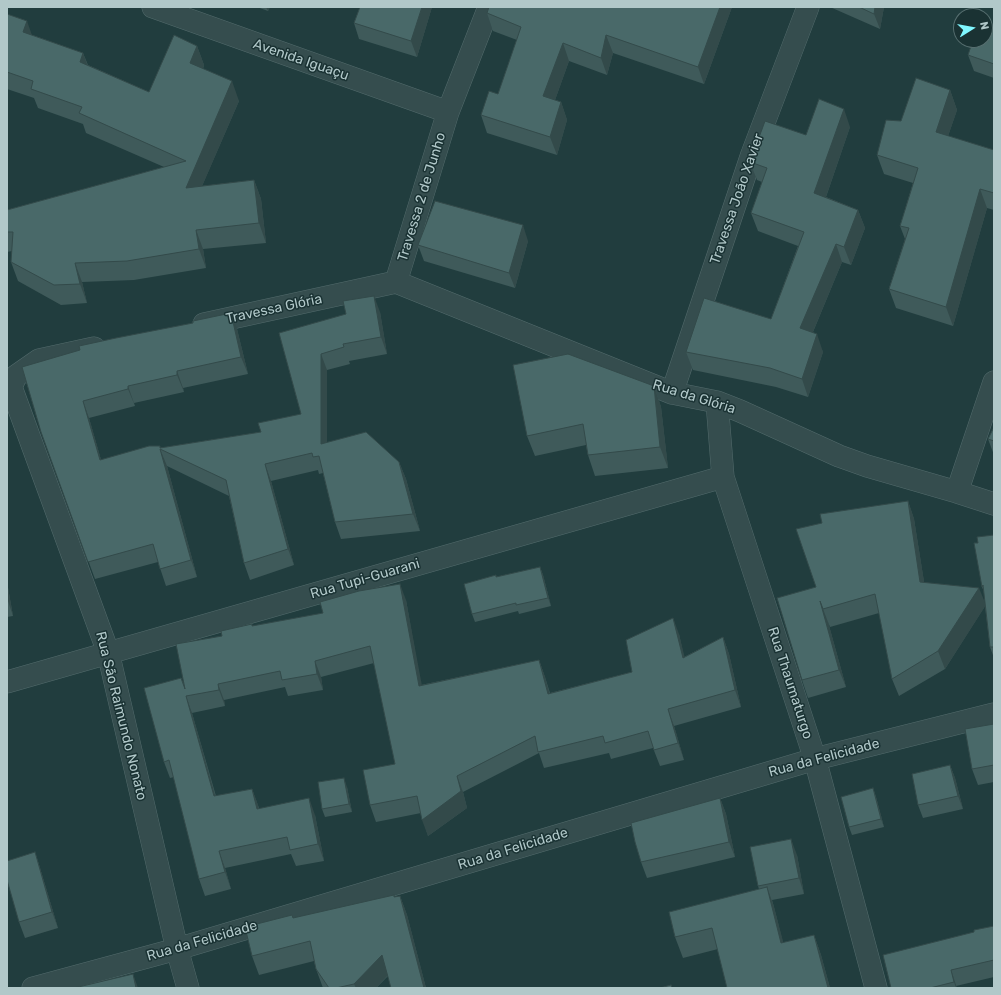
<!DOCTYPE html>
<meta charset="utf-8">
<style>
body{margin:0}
#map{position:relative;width:1001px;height:995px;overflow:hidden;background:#213d3e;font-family:Rubik,sans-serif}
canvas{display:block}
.frame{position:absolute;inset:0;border:8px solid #b1c8c9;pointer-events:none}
.north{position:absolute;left:953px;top:8px;width:40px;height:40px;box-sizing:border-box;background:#1a3233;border:1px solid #566e6f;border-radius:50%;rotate:79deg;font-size:11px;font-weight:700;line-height:16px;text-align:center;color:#b1c8c9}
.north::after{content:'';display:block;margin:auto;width:14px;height:18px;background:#80f7ff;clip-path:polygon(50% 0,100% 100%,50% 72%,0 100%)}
</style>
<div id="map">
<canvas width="1001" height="995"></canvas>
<div class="frame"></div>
<div class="north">N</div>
</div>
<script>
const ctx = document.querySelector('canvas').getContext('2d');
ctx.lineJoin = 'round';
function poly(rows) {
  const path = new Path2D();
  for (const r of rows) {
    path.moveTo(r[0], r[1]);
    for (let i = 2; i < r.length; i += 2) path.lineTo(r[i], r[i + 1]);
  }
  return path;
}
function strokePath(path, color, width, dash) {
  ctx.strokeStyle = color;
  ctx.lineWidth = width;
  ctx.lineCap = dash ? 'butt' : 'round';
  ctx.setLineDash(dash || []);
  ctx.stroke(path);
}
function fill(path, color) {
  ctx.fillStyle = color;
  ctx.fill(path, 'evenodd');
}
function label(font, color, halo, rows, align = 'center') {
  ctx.font = font + ' Rubik,sans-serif';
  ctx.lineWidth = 3;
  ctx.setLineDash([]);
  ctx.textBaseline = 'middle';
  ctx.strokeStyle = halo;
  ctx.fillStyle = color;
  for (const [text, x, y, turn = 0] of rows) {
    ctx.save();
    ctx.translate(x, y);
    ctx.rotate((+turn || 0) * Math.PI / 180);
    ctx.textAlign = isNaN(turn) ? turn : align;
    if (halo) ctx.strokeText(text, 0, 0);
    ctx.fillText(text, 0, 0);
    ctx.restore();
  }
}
const minor = poly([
 [153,7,448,112],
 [396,282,672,393,717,402,740,411,839,456,867,466,957,492,994,504],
 [396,282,448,112,489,7],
 [204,324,396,282],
 [94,348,39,360,16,376,11,387,108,652,177,949,188,988],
 [672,393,752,154,808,7],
 [717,402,723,477,815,759,876,988],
 [957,492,994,382],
 [7,682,723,477],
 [33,988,177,949,815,759,994,714]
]);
const wall = poly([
 [257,7,270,7,268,11],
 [360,7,432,7,417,57,359,39,354,23],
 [732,7,704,84,613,53,607,75,569,61,555,100,561,102,567,120,557,155,487,133,481,115,498,94,517,40,493,31,487,13],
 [830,7,884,7,880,29],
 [7,14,32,35,83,53,88,65,149,92,197,46,204,65,203,69,239,101,202,186,254,180,261,199,266,243,203,249,206,268,134,280,82,282,87,303,61,305,18,281,11,262,12,251,7,252,7,210,164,167,86,133,83,124,38,108,34,98,7,89],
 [994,28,994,78,974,71,968,55],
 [950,90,957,110,948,136,994,150,994,210,987,208,953,326,896,308,889,289,905,239,900,226,913,183,884,174,877,155,901,121],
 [850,127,826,197,858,210,865,228,851,265,842,262,813,332,823,352,808,397,776,387,693,370,686,352,771,319,798,246,758,231,751,213,762,182,757,180,750,162,806,135],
 [528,241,515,288,424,261,418,245],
 [380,312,387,354,349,361,350,364,327,370,327,443,399,462,406,479,420,531,341,539,335,522,323,473,319,474,318,470,271,481,294,565,250,580,244,563,229,496,167,466,197,577,166,586,158,562,95,579,41,432,22,367,237,329,248,374,183,388,184,392,134,403,135,406,89,418,101,460,160,448,261,432,301,414,279,333],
 [654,386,661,407,668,468,595,476,588,455,586,445,535,456,527,436],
 [994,427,994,455,988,439],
 [908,501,914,519,924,582,985,603,984,592,982,587,978,543,994,535,994,658,990,647,985,606,945,669,899,696,892,679,879,613,830,627,828,622,846,687,808,698,802,680,816,587,822,523],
 [540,567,543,575,551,606,519,614,518,611,475,622,472,614,496,577],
 [7,582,13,616,7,617],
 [406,600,421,685,539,660,545,677,550,693,632,672,679,634,684,657,723,637,729,654,741,707,674,726,684,760,660,766,653,748,611,759,609,753,544,768,539,753,463,792,467,808,428,836,421,813,376,822,370,805,395,764,374,663,321,677,323,690,288,696,285,687,224,700,225,706,192,713,216,796,252,789,259,808,315,815,324,861,296,866,291,854,225,868,231,889,205,896,199,879,174,777,170,778,164,762,181,678,184,684,253,626],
 [994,724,994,782,978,785,972,769],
 [950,765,955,778,963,809,923,818,918,805],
 [347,787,352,812,325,817,322,809],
 [873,788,876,797,884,827,852,835,849,827],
 [720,798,726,814,735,857,647,878,641,862],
 [35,852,40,868,58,928,25,938,19,922],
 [797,855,804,894,772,900,774,907,783,943,814,935,821,955,830,988,727,988,718,949,683,958,675,937,759,889,758,886],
 [400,896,407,915,426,988,391,988,388,976,376,988,323,988,316,969,314,961,259,975,252,956,293,918],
 [994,926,994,977,956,986,957,988,891,988,974,932]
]);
const shadedWall = poly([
 [266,7,270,7,268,11],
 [422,7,432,7,417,57,411,41],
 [720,7,732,7,704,84,698,67],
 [875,7,884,7,880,29,874,14],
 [27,21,34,41,23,32],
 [606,35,613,53,607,75,601,58],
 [563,43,569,61,550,114,543,96],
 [197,46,204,65,197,82,190,63],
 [83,53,90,72,80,62],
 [232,81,239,101,193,207,186,188],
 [950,90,957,110,943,151,936,132],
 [561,102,567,120,557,155,550,137],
 [844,109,850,127,821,211,814,193],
 [254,180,261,199,266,243,259,223],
 [980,189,987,208,953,326,946,307],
 [858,210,865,228,851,265,844,247],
 [523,225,528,241,515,288,509,273],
 [196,230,203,249,206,268,199,249],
 [836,244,842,262,807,346,800,328],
 [75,263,82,282,87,303,80,284],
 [374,296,380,312,387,354,381,337],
 [231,313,237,329,248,374,241,357],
 [817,334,823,352,808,397,802,379],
 [321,354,327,370,327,461,321,444],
 [177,371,183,388,184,392,177,375],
 [128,386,134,403,135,406,128,389],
 [654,386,661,407,668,468,660,447],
 [83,401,89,418,106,477,100,460],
 [160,449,167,466,197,577,191,560],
 [399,462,406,479,420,531,413,514],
 [265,464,271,481,294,565,288,549],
 [908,501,914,519,927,600,920,582],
 [540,567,543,575,551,606,548,598],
 [7,582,13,616,7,598],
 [400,584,406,600,425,702,419,686],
 [979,588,986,605,945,669,938,651],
 [820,601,828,622,846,687,839,670],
 [673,618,679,634,689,675,683,658],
 [723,637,729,654,741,707,735,690],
 [539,660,545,677,554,710,548,694],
 [315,661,321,677,323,690,317,674],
 [218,684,224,700,225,706,219,690],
 [186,696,192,713,220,813,214,796],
 [668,709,674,726,684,760,678,743],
 [950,765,955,778,963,809,958,796],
 [457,776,463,792,467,808,428,836,422,820],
 [344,778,347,787,352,812,349,804],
 [873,788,876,797,884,827,881,819],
 [252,789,258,805,262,825,257,809],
 [309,798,315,815,324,861,318,844],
 [720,798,726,814,735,857,729,842],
 [791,839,797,855,804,894,799,878],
 [219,851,225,868,231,889,225,872],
 [35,852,40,868,58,928,52,912],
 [767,887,774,907,789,964,781,943],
 [400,896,407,915,426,988,424,988],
 [814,935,821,955,830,988,828,988],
 [382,955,389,974,376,988,356,988,354,984],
 [951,970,957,988,956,988,954,982],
 [133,974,138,988,136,988]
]);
const building = poly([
 [360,7,422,7,411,41,354,23,360,7],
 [489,7,720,7,698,67,606,35,601,58,563,43,543,96,561,102,550,137,481,115,489,91,498,94,521,27,487,13,489,7],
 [859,7,875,7,874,14,859,7],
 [7,14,27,21,23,32,83,53,80,62,149,92,174,35,197,46,190,63,232,81,186,188,254,180,259,223,196,230,199,249,127,261,75,263,80,284,54,285,11,262,13,232,7,232,7,210,186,161,79,113,82,107,31,89,33,81,7,72,7,14],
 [985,25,994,28,994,64,968,55,973,40,985,40,985,25],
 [916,78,950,90,936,132,994,150,994,193,980,189,946,307,889,289,909,228,900,226,918,168,877,155,886,120,901,121,916,78],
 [819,99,844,109,814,193,858,210,844,247,836,244,800,328,817,334,802,379,770,368,686,352,704,298,771,319,804,232,751,213,767,168,750,162,765,121,806,135,819,99],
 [435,201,523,225,509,273,418,245,435,201],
 [374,296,381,337,343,344,344,347,321,354,321,444,366,432,399,462,413,514,335,522,319,456,313,457,312,453,265,464,288,549,244,563,226,480,160,449,191,560,160,569,153,544,88,562,41,432,22,367,80,350,79,346,116,338,193,323,193,321,231,313,241,357,177,371,177,375,128,386,128,389,83,401,100,460,149,446,160,446,160,448,261,432,258,423,301,414,279,333,346,314,343,301,374,296],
 [568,354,654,386,660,447,588,455,583,424,527,436,513,365,568,354],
 [994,427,994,441,988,439,994,427],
 [908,501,920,582,979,588,938,651,892,679,875,594,823,609,820,601,839,670,802,680,777,598,816,587,796,529,822,523,820,514,908,501],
 [994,535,994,647,990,647,983,585,982,587,974,543,978,543,977,537,994,535],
 [540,567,548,598,516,605,516,603,472,614,464,584,496,575,496,577,540,567],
 [400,584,419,686,539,660,548,694,632,672,626,640,673,618,683,658,723,637,735,690,668,709,678,743,654,750,648,731,605,743,603,736,538,752,535,736,457,776,461,791,422,820,417,796,370,805,363,770,395,764,370,646,315,661,317,674,282,680,280,671,218,684,219,690,186,696,214,796,252,789,257,809,309,798,318,844,290,850,287,837,219,851,225,872,199,879,169,760,164,762,144,688,181,678,185,689,176,644,222,636,221,631,252,624,252,626,323,613,320,602,359,591,400,584],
 [994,724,994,765,972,769,965,729,994,724],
 [950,765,958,796,918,805,912,774,950,765],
 [344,778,349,804,322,809,318,782,344,778],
 [873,788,881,819,849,827,841,797,873,788],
 [720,798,729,842,641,862,635,842,631,823,720,798],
 [791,839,799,878,758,886,750,847,791,839],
 [35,852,52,912,19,922,7,880,7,861,35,852],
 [767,887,781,943,814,935,828,988,727,988,712,928,675,937,669,912,767,887],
 [394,895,394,897,400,896,424,988,391,988,382,955,354,984,336,988,329,988,316,969,310,941,252,956,245,927,292,915,293,918,394,895],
 [994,926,994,960,951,970,954,982,930,988,891,988,883,955,974,932,974,930,994,926],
 [133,974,136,988,74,988,133,974],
 [671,985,672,988,660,988,671,985]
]);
const streetNames = [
 ["Avenida Iguaçu",301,60,19],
 ["Travessa 2 de Junho",422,197,-73],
 ["Travessa João Xavier",737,199,-71],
 ["Travessa Glória",274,309,-12],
 ["Rua da Glória",694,397,17],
 ["Rua Tupi-Guarani",365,579,-16],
 ["Rua Thaumaturgo",790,683,72],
 ["Rua São Raimundo Nonato",121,716,76],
 ["Rua da Felicidade",824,758,-15],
 ["Rua da Felicidade",513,849,-17],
 ["Rua da Felicidade",202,941,-16]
];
strokePath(minor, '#536b6c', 23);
strokePath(minor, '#354d4e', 22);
fill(wall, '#3f5a5a');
fill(shadedWall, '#334a4a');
fill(building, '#496969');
strokePath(building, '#334a4a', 1);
label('14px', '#b1c8c9', '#1a3233', streetNames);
</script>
